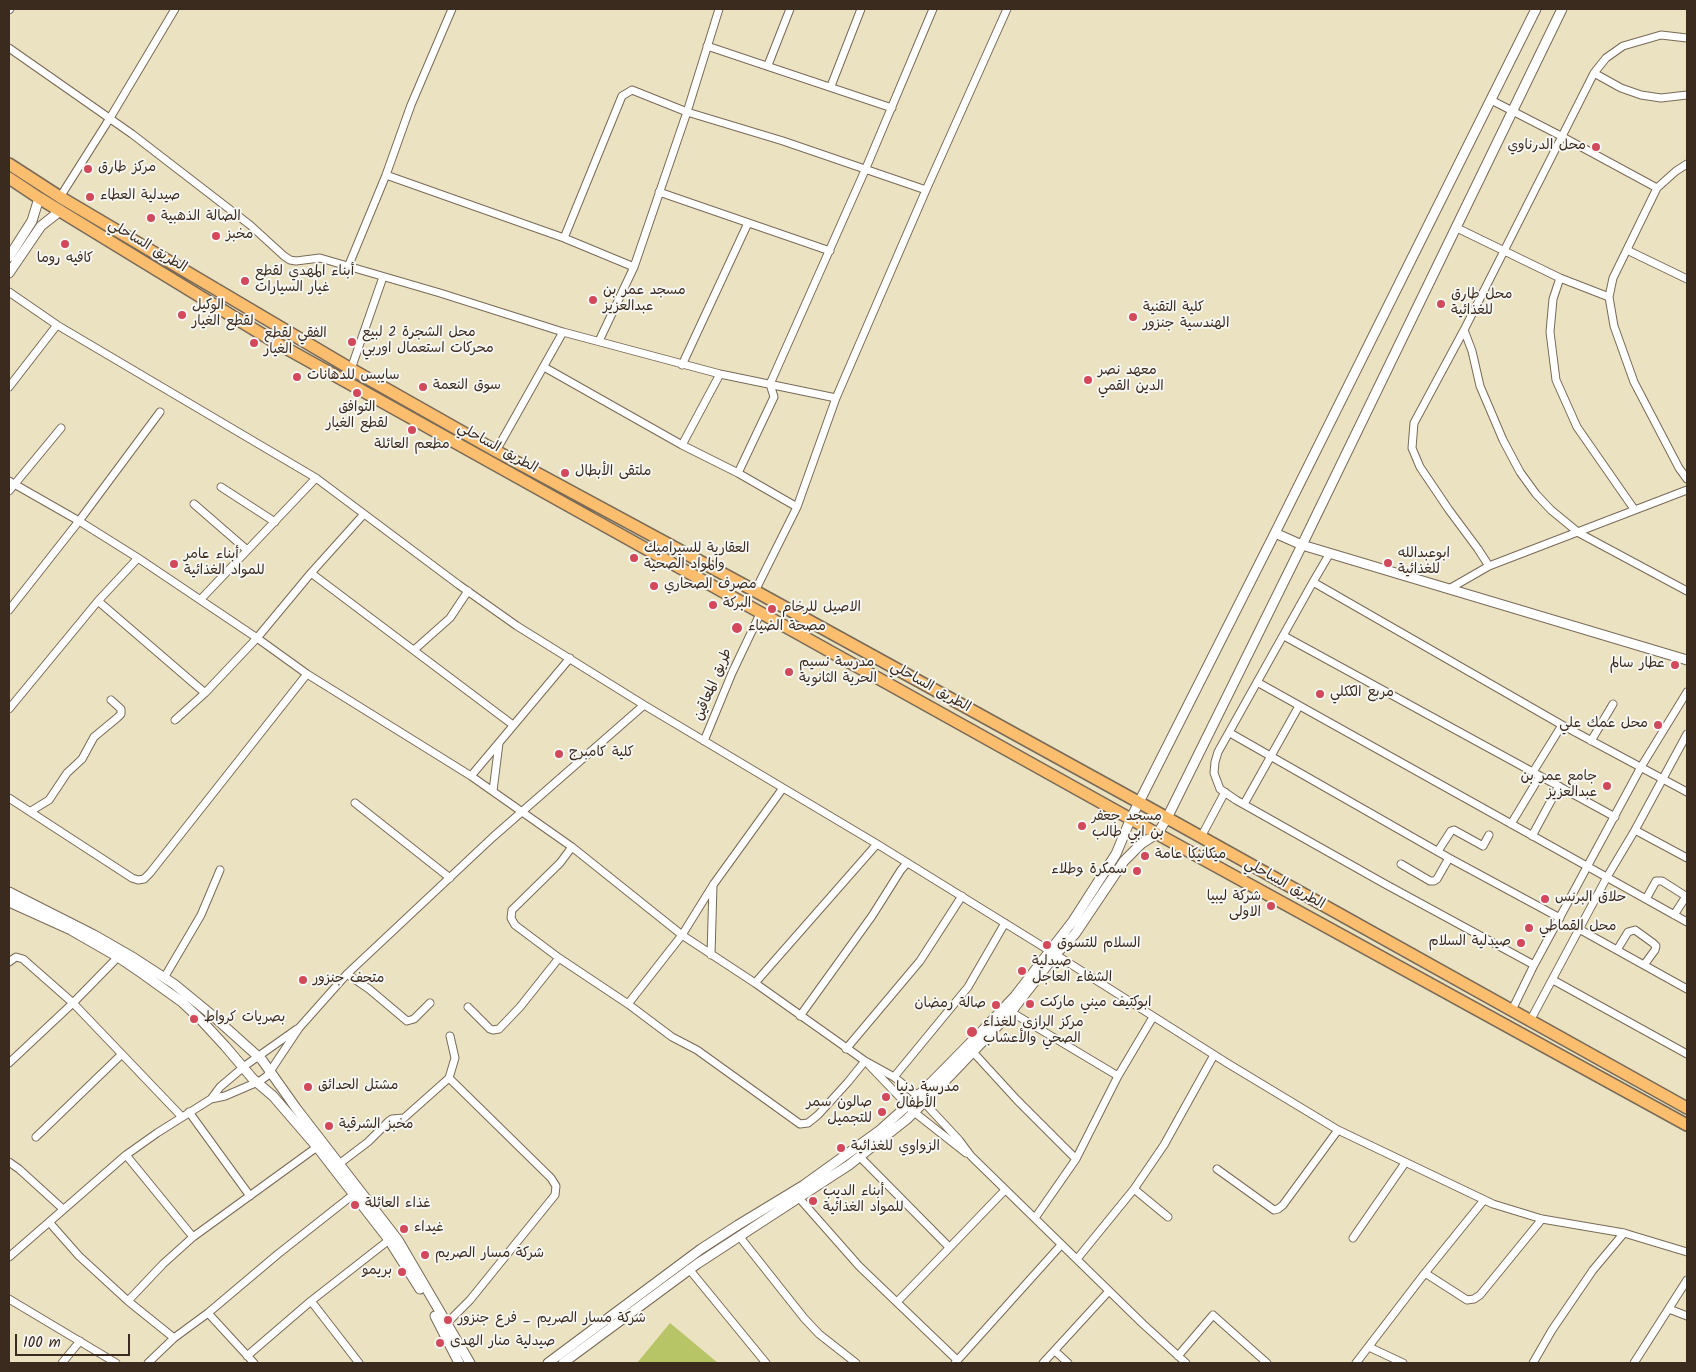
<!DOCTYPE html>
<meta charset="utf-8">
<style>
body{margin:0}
#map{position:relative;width:1696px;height:1372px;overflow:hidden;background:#ebe2c2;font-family:Kalam,sans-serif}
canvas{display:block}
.frame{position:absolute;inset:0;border:10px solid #3b2a1e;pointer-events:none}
.scale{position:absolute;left:15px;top:1334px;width:115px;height:22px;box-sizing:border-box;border:2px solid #3b2a1e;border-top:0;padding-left:6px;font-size:15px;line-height:18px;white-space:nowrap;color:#3b2a1e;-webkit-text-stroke:4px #f6f6f2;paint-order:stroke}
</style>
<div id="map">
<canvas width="1696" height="1372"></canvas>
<div class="frame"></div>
<div class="scale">100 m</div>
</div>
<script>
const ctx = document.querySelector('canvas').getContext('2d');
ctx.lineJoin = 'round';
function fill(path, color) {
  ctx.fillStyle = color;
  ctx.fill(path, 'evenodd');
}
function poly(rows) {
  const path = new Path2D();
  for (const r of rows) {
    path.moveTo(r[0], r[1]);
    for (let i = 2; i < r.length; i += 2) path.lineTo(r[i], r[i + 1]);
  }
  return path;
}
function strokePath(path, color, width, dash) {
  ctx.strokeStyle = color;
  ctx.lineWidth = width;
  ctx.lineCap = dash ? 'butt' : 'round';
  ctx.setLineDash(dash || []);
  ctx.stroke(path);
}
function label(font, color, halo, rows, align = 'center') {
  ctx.font = font + ' Kalam,"Playpen Sans Arabic",sans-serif';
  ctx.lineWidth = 4;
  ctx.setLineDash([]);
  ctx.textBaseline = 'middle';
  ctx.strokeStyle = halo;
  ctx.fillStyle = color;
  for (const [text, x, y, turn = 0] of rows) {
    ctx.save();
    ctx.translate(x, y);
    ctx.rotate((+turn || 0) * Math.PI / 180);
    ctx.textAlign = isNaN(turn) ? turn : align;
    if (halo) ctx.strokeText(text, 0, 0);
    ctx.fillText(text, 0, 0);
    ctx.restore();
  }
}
const green = poly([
 [670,1323,718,1363,637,1363]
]);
const minor = poly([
 [9,10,10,9],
 [707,46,892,108],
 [9,48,132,134,250,225,284,256,290,260,296,261,320,258,440,293,563,332],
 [768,65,790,9],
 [1594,73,1621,88,1641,95,1661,98,1687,95],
 [831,86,861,9],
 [1491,100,1561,136,1657,188],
 [1687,164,1676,171,1657,188,1613,278,1609,297,1614,326,1634,382,1679,468,1687,479],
 [386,175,564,238,634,267],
 [926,190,1007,9],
 [659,192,830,251],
 [60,197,110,118,175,9],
 [1457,228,1560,278,1609,297],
 [564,238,622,96,632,90,687,112,783,141,926,190,836,398,797,507,755,591],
 [1627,250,1687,279],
 [348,267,386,175,411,105,452,9],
 [1560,278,1553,299,1550,332,1556,380,1577,427,1634,509],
 [9,292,57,325,316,478,459,585,517,626,644,705,877,844,1050,951,1227,1063,1338,1130,1493,1204,1542,1219,1624,1233,1687,1252],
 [1464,330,1472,351,1480,386,1503,440,1520,472,1536,494,1551,510,1579,533,1687,591],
 [599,341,634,267,687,112,719,9],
 [682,365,748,223],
 [544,367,682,445,738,473],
 [351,369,383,277],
 [9,387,57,325],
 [682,445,720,374],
 [496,451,563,332,720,374,836,398],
 [9,481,79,521,138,558,257,638,307,674,471,776,572,847,682,935,755,983,865,1061,894,1077,918,1096,959,1140,971,1156,1143,1324,1186,1363],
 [221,487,275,522],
 [9,491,61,428],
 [194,504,247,550],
 [797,507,738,473,774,397,770,384,866,168,933,9],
 [1330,553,1313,582,1218,752,1215,762,1214,773,1220,789,1236,800,1385,884,1534,965],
 [1489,566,1478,549,1449,510,1420,467,1412,448,1414,423,1464,330,1594,73,1606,58,1623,46,1661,35,1687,38],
 [311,573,513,725],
 [1313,582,1562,725,1687,792],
 [1449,589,1489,566,1687,490],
 [201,599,316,478],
 [98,601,205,693],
 [9,610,79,521,160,412],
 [1284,636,1615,817],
 [414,650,450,618,468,591],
 [1257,682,1687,922],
 [9,709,98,601,138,558],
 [175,720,205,693,257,638,311,573,364,514],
 [1230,733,1449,858,1560,918],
 [704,741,732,673,761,612],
 [1591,741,1613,704],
 [1533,772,1562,725],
 [471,776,570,658],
 [783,788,713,885,682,935,628,1004,672,1037,697,1050,800,1124,808,1123,818,1115,848,1082,865,1061],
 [493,791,499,743],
 [9,798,132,878,138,880,144,879,150,873,307,674],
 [355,803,450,878],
 [1244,804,1299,706],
 [31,811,49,800,67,773,82,759,94,737,117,718,121,714,121,709,111,700],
 [1511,824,1540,776],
 [1635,830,1687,858],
 [1532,836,1559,786],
 [1201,837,1225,792],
 [572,847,560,863,512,910,511,918,515,925,559,958,628,1004],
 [1438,851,1451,831,1454,830,1483,846,1489,835],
 [1401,864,1430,881,1434,881,1437,879,1449,858],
 [1646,899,1656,881,1662,881,1684,895,1685,898,1674,915],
 [1579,929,1687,989],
 [1617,950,1628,932,1635,930,1653,943,1656,946,1655,950,1644,965],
 [711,955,713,885],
 [9,962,16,957,23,959,73,1003,182,1117],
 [347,974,369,989,407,1021,414,1019,430,1003],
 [164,978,201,915,220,870],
 [1553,980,1687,1054],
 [755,983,877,844],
 [468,1007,490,1029,493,1030,499,1029,520,1007,559,958],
 [1512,1010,1534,965,1641,767,1687,692],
 [1011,1012,1118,1076],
 [800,1016,872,916,901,870,907,863],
 [1530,1021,1607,877,1635,830,1687,734],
 [846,1049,920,961,962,896],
 [973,1052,1017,1100,1076,1159],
 [9,1063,73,1003,118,957],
 [869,1065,914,1112,966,1153],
 [894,1077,968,987,1005,923],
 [211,1099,220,1087,246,1065,297,1029],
 [189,1112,250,1196],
 [36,1137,122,1054],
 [126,1155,193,1237],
 [860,1157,949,1247],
 [9,1162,19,1169,63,1209],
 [339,1164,368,1142,389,1121,392,1119,404,1118,449,1078,455,1058,450,1036],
 [1217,1169,1274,1210,1278,1209,1283,1205,1338,1130],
 [1134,1189,1168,1217],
 [799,1198,859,1266,957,1360],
 [1035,1218,1076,1159,1118,1076,1153,1017],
 [49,1222,79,1256,128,1301,174,1338],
 [739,1236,804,1318,819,1334,856,1363],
 [1353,1238,1405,1163],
 [9,1257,126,1155,157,1133,211,1099,225,1096,260,1081,267,1076,299,1028,347,974,493,837,644,705],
 [1077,1259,1134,1189,1164,1145,1214,1055],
 [689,1269,766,1363],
 [1425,1273,1467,1300,1474,1299,1480,1295,1542,1219],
 [9,1299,116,1363],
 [128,1301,163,1264,193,1237,317,1147],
 [311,1301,359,1363],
 [897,1302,1005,1190],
 [1669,1309,1687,1316],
 [208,1313,254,1363],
 [446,1324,470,1300,555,1195,556,1186,551,1178,449,1078],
 [1369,1347,1403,1363],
 [1055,1351,1068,1363],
 [247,1356,311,1301,389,1240],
 [1178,1356,1213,1315,1267,1363],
 [62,1363,80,1341],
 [148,1363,174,1338,208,1313,278,1254,354,1194],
 [955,1363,1061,1245],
 [1043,1363,1109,1291],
 [1356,1363,1425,1273,1484,1200],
 [1533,1363,1552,1330,1593,1270,1624,1233],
 [1634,1363,1687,1280]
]);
const tertiary = poly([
 [9,257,32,221,39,198],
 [9,273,41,226,60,211],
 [1275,533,1302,545,1687,660],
 [9,892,94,935,134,958,174,984,213,1016,262,1060,296,1108,398,1240,470,1363],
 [9,902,71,930,118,957,143,974,182,1002,201,1020,225,1046,253,1079,273,1096,317,1147,389,1240,420,1289],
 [435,1316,459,1363],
 [548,1363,701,1249,738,1225,804,1185,879,1131,918,1096,983,1030,1015,996,1073,921,1116,854,1131,818,1275,533,1536,9],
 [563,1363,697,1264,849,1165,907,1119,944,1082,1011,1012,1056,954,1075,934,1124,861,1141,844,1158,833,1167,818,1302,545,1562,9]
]);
const trunk = poly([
 [9,164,60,197,351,369,496,451,755,591,1151,809,1687,1108],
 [9,178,39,198,273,341,1172,842,1687,1125]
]);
const markers = [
 [1596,147,5,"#d1495b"],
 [88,169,5,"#d1495b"],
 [90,197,5,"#d1495b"],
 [151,218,5,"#d1495b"],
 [216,236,5,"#d1495b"],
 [65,244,5,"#d1495b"],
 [245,281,5,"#d1495b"],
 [593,300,5,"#d1495b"],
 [1441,304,5,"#d1495b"],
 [182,315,5,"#d1495b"],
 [1133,317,5,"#d1495b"],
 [352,342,5,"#d1495b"],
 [254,343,5,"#d1495b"],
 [297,377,5,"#d1495b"],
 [1088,380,5,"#d1495b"],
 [423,387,5,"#d1495b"],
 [357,393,5,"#d1495b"],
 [412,430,5,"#d1495b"],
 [565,473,5,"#d1495b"],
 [634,558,5,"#d1495b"],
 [1388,563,5,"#d1495b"],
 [174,564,5,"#d1495b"],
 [654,586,5,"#d1495b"],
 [713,605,5,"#d1495b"],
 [772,609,5,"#d1495b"],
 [737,628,6,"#d1495b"],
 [1675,665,5,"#d1495b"],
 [789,672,5,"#d1495b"],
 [1320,694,5,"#d1495b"],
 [1658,725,5,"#d1495b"],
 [559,754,5,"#d1495b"],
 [1607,786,5,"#d1495b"],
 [1082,826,5,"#d1495b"],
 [1145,856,5,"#d1495b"],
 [1137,871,5,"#d1495b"],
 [1545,899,5,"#d1495b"],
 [1271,906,5,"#d1495b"],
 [1529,928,5,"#d1495b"],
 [1521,943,5,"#d1495b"],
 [1047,945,5,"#d1495b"],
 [1022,971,5,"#d1495b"],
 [303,980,5,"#d1495b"],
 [1030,1004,5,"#d1495b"],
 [996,1005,5,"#d1495b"],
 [194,1019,5,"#d1495b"],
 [972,1032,6,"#d1495b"],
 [308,1087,5,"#d1495b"],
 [886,1097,5,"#d1495b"],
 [882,1112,5,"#d1495b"],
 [329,1126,5,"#d1495b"],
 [841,1148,5,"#d1495b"],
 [813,1201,5,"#d1495b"],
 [355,1205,5,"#d1495b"],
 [404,1229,5,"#d1495b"],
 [425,1255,5,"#d1495b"],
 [402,1272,5,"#d1495b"],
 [448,1320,5,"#d1495b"],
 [440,1343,5,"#d1495b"]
];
const poiNames = [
 ["محل الدرناوي",1586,147,"right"],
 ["مركز طارق",98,169],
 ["صيدلية العطاء",100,197],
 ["الصالة الذهبية",161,218],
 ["مخبز",226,236],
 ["كافيه روما",65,260,"center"],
 ["أبناء المهدي لقطع",255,273],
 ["غيار السيارات",255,289],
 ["مسجد عمر بن",603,292],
 ["عبدالعزيز",603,308],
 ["محل طارق",1451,296],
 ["للغذائية",1451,312],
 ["الوكيل",192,307],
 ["لقطع الغيار",192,323],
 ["كلية التقنية",1143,309],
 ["الهندسية جنزور",1143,325],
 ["محل الشجرة 2 لبيع",362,334],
 ["محركات استعمال اوربي",362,350],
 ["الفقي لقطع",264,335],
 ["الغيار",264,351],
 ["معهد نصر",1098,372],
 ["الدين القمي",1098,388],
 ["سايبس للدهانات",307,377],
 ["سوق النعمة",433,387],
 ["التوافق",357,409,"center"],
 ["لقطع الغيار",357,425,"center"],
 ["مطعم العائلة",412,446,"center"],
 ["ملتقى الأبطال",575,473],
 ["العقارية للسيراميك",644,550],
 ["والمواد الصحية",644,566],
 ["ابوعبدالله",1398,555],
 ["للغذائية",1398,571],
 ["أبناء عامر",184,556],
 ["للمواد الغذائية",184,572],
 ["مصرف الصحاري",664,586],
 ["البركة",723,605],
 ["الاصيل للرخام",782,609],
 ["مصحة الضياء",748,628],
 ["مدرسة نسيم",799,664],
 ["الحرية الثانوية",799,680],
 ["عطار سالم",1665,665,"right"],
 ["مربع الككلي",1330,694],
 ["محل عمك علي",1648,725,"right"],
 ["كلية كامبرج",569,754],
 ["جامع عمر بن",1597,778,"right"],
 ["عبدالعزيز",1597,794,"right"],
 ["مسجد جعفر",1092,818],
 ["بن ابي طالب",1092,834],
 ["ميكانيكا عامة",1155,856],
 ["سمكرة وطلاء",1127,871,"right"],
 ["شركة ليبيا",1261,898,"right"],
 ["الاولى",1261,914,"right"],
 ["حلاق البرنس",1555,899],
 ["محل القماطي",1539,928],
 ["صيدلية السلام",1511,943,"right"],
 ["السلام للتسوق",1057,945],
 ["صيدلية",1032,963],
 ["الشفاء العاجل",1032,979],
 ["متحف جنزور",313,980],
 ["ابوكتيف ميني ماركت",1040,1004],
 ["صالة رمضان",986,1005,"right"],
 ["بصريات كرواط",204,1019],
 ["مركز الرازي للغذاء",983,1024],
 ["الصحي والأعشاب",983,1040],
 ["مشتل الحدائق",318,1087],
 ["مدرسة دنيا",896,1089],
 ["الأطفال",896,1105],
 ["صالون سمر",872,1104,"right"],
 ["للتجميل",872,1120,"right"],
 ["مخبز الشرقية",339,1126],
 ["الزواوي للغذائية",851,1148],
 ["أبناء الديب",823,1193],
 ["للمواد الغذائية",823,1209],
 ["غذاء العائلة",365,1205],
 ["غيداء",414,1229],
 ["شركة مسار الصريم",435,1255],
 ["بريمو",392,1272,"right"],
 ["شركة مسار الصريم _ فرع جنزور",458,1320],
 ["صيدلية منار الهدى",450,1343]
];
const streetNames = [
 ["الطريق الساحلي",147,247,31],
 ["الطريق الساحلي",497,449,29],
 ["طريق المعاقين",714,685,-67],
 ["الطريق الساحلي",930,688,29],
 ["الطريق الساحلي",1284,885,29]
];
fill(green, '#b7c567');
strokePath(minor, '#796a57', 9);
strokePath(tertiary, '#796a57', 11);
strokePath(trunk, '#796a57', 14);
strokePath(minor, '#fff', 7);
strokePath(tertiary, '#fff', 9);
strokePath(trunk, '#fbbd6e', 11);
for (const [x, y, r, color] of markers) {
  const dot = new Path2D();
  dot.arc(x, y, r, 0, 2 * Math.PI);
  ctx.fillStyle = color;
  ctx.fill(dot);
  strokePath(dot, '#f6f6f2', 2);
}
label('14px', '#3b2a1e', '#f6f6f2', poiNames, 'left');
label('14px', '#3b2a1e', '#f6f6f2', streetNames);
</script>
